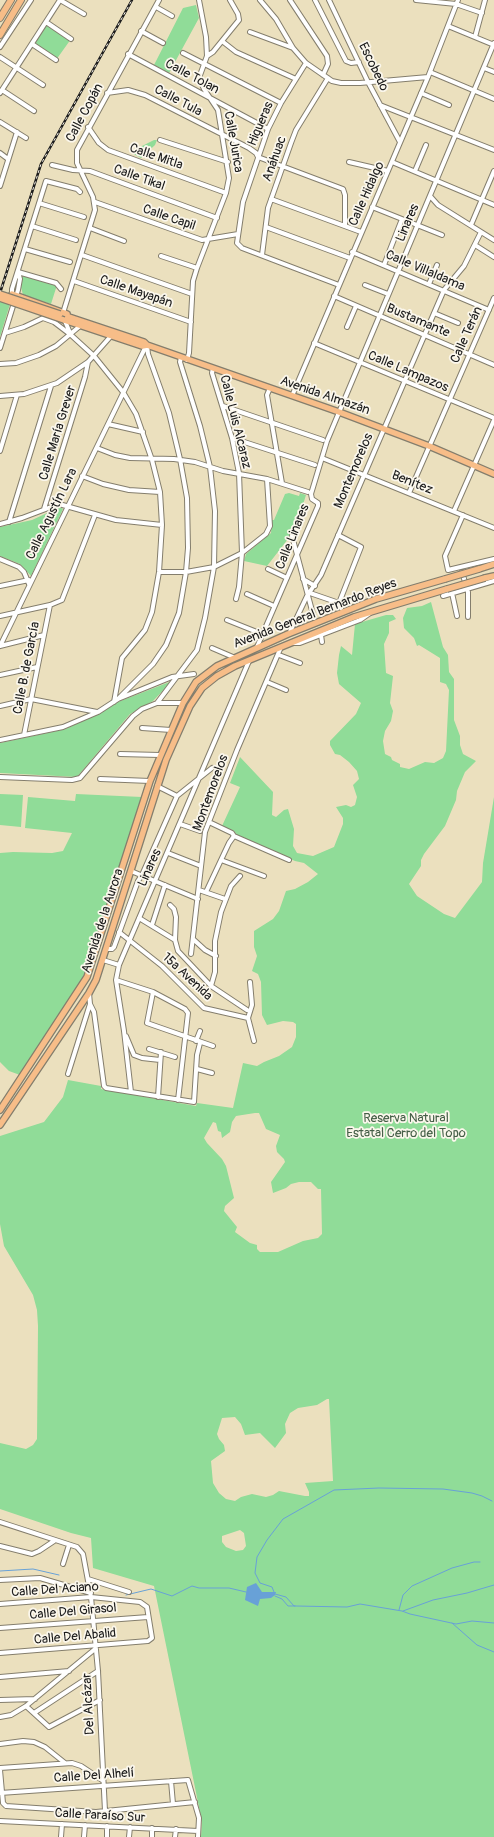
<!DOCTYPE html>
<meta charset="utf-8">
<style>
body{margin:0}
canvas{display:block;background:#ebe0be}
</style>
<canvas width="494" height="1837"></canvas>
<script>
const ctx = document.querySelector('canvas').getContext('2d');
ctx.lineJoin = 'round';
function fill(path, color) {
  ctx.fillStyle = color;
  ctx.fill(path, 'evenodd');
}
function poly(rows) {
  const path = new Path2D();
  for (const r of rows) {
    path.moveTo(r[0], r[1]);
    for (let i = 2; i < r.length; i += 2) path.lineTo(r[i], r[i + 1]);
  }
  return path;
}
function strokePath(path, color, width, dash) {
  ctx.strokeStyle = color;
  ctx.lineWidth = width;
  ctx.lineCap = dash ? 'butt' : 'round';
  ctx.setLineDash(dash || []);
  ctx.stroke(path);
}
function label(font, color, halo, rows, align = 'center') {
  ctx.font = font + ' Pangolin,sans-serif';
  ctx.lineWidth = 3.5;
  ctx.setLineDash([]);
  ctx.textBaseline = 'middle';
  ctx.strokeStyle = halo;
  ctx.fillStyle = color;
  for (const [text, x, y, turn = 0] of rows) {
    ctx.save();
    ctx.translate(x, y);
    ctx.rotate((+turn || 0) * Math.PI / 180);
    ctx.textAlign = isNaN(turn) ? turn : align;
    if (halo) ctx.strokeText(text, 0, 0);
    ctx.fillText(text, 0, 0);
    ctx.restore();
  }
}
const green = poly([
 [196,5,199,18,169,73,154,65,183,8],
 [46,22,71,39,56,60,33,45],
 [154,140,157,140,155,145,141,158,130,152],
 [24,276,57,285,51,304,23,295,21,287,22,277],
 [0,301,10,304,0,337],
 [289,493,299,496,300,493,306,495,295,530,267,566,244,561,246,554,271,533,272,520,274,520,285,494],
 [60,507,63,509,31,576,20,564,0,556,0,527,32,520],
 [431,602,443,647,448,655,449,672,454,679,454,720,460,736,460,745,463,754,476,761,465,772,457,791,456,800,445,826,424,854,421,860,421,866,409,884,417,896,444,914,455,918,482,882,483,863,494,797,494,1837,201,1837,202,1822,154,1586,93,1568,91,1538,71,1533,0,1509,0,1443,26,1449,33,1445,37,1439,38,1326,37,1310,33,1295,4,1246,0,1224,0,1136,44,1122,63,1097,68,1080,101,1086,101,1089,196,1106,197,1103,233,1108,243,1063,257,1066,264,1062,279,1056,292,1047,296,1037,296,1024,293,1022,283,1021,267,1025,262,1015,261,982,258,974,252,971,257,956,254,947,254,931,273,919,279,911,286,891,295,889,308,882,318,874,304,863,295,861,238,836,234,831,222,826,240,787,230,783,240,757,273,792,272,815,276,817,284,810,288,809,294,829,293,846,297,853,313,856,334,847,343,824,343,818,336,807,346,805,351,807,355,805,357,797,353,785,359,779,357,771,349,762,340,755,335,754,330,745,330,741,356,714,361,703,339,684,337,673,339,655,341,646,352,655,355,624,386,615,393,615,396,619,389,622,389,633,384,644,386,673,393,676,390,703,393,711,391,721,385,731,383,741,385,754,391,757,392,760,400,764,400,767,409,769,425,762,434,763,443,758,446,751,449,690,446,684,440,682,440,658,419,645,417,646,414,638,404,628,403,618,407,608,422,606],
 [255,1113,259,1113,266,1129,280,1135,276,1146,277,1152,284,1159,285,1162,271,1182,273,1193,286,1188,291,1184,299,1182,311,1182,318,1189,321,1189,322,1234,318,1238,303,1241,278,1252,260,1252,257,1249,257,1245,250,1243,235,1232,237,1227,224,1211,225,1206,234,1198,226,1166,222,1159,207,1143,204,1138,213,1122,216,1123,218,1131,221,1132,222,1138,230,1132,232,1122,236,1116],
 [327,1399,329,1399,333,1481,305,1483,309,1492,309,1496,305,1496,279,1491,273,1495,266,1497,252,1494,241,1497,235,1501,226,1499,219,1493,213,1483,211,1461,225,1451,224,1445,219,1439,217,1434,222,1418,235,1417,241,1424,245,1435,260,1433,275,1448,286,1433,285,1424,290,1413,298,1408,317,1405],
 [240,1530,244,1533,246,1546,243,1550,236,1551,226,1547,222,1542,222,1536],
 [172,681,153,701,130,714,77,777,0,773,0,743,66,729,118,702],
 [0,794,23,795,21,827,0,825],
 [76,794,142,797,105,915,85,972,77,989,20,1075,9,1071,0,1062,0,853,13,852,52,853,63,851,72,833,25,828,28,797,75,801]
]);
const water = poly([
 [256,1583,262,1592,276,1592,275,1595,271,1598,260,1599,258,1606,245,1600,247,1587]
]);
const stream = poly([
 [0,1571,33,1569,59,1575],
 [274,1592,272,1587,260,1583,255,1573,257,1557,267,1540,283,1519,334,1490,379,1488,443,1489,472,1493,482,1496,492,1501],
 [275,1594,286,1597,294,1606,296,1606,347,1607,360,1604,402,1611,410,1614,456,1624,472,1621,494,1623],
 [126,1595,151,1589,172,1596,192,1586,199,1588,229,1588,246,1592],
 [275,1596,282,1599,288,1606,295,1606],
 [399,1610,403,1595,412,1586,452,1568,474,1562,480,1562],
 [403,1611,433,1600,467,1593,494,1585],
 [452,1623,477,1645,494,1652]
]);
const minor = poly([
 [60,0,84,14],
 [260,0,276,19,293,48,306,63,332,81,341,83,360,83,428,77],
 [290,0,327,56,328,64,323,75],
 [315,0,346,61,351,63,359,62],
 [329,0,368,82,400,142],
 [416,0,456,4,482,13],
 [156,7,172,16],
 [46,22,71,39],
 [448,26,494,45],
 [141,31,163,43],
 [250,32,293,48],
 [475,37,485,0],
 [222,41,236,52,296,79],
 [32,44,56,60],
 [0,47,31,0],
 [183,53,281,103],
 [128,54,268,129],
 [207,56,213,52,239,20,238,14,230,0],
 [0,57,43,85],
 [306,63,281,103,268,129,243,202,237,243,242,248,339,285],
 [484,68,494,72],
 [430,72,494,99],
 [2,90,34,111],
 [0,93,60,0],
 [107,93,128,90,145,95,249,148,256,153,258,157,343,189,345,195,345,226],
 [421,93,449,105],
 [380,105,494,150],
 [0,122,26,138],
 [88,127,99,143,108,150,226,193],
 [160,140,228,162],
 [0,153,8,159],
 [349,162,388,171],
 [392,162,494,205],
 [52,165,73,170,90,171,217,218],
 [415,171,426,145],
 [0,186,17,132],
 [430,196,438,205,494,240],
 [271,199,361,232],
 [95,202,202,240,238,234],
 [39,203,84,217],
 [372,207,442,235],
 [471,225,494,171],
 [32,226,76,240],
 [266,227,350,258],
 [90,228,124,241],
 [475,245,494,257],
 [25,249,70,262],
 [352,252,489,310],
 [82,255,192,294],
 [262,255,268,208,291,143,296,130,328,78],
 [161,256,197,268],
 [384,265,402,219],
 [18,272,56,283,61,289],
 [74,281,191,322],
 [429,284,437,265],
 [365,285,388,294],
 [12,296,12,289,46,181,77,189,80,192],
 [334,296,494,365],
 [63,313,95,210,93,197,77,163,77,150,159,0],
 [434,313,458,323],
 [65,321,70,333],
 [347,327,356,306],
 [5,333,24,327,43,318,54,322,71,335,94,356,123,392,136,414,152,460,160,492,162,525,159,572,152,612,145,630,122,658,114,702],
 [314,343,494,418],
 [0,348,18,290,20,279,18,272],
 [187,360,189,353,193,281,197,268,226,193,229,178,218,110,204,89,199,78,207,56,206,37,199,0],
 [0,364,16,363,39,355,56,346,80,326],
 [213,368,212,373,232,438,239,473,242,553,239,587,236,599],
 [270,388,267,395,282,483],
 [0,396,24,394,57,383,88,362,111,336],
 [292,396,428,77,458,0],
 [223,406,323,440],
 [108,424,143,432],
 [232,438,315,465],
 [97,448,115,455,130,458,174,459,195,462,223,471,267,479,308,492],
 [0,451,17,395],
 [322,458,494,528],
 [82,476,103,484,129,490,160,492],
 [409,493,494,298],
 [44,509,85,377,88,362],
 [454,511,494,420],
 [463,515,445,556,448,570,494,559],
 [9,522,51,386],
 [0,524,22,518,59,504,116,520,162,525],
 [338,535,361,547,339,603,341,608],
 [292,536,314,618],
 [0,559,19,567,24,572,29,584],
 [268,569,287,578],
 [159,572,186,572,214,567,242,553,266,534,270,526,267,479],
 [462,572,468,592,468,617],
 [303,579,315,586],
 [0,586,29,580],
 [310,593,339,603],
 [452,593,457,616],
 [247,594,274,606],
 [443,596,494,581],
 [0,616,50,605,62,600,95,515],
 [227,620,262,634],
 [289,634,307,596,321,575,444,290,464,266,481,232],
 [321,635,322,642],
 [292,643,300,643,360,620,370,613],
 [0,646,146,346],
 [0,646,44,635],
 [257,647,318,506,318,503,312,499,311,494,327,441,494,43],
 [212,648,233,657],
 [279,655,300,663],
 [0,675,37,667],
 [267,682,286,690],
 [118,699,153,664,166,645,179,613,186,572,188,548,187,498,180,459,169,413,148,354,147,345],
 [157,703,183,703],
 [0,706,31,699,97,712],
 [142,728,171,730],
 [24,735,50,605],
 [0,740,63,727,98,712,118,699,172,677,194,674],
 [120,754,160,755],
 [0,777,72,780,80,778,133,716,142,709,157,703,197,650,205,618,214,567,215,511,210,467,200,426,180,362,181,357],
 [100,779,150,781],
 [157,786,177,796],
 [209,822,232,833,234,836,289,860],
 [180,824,200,831],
 [168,853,201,866],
 [221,860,264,876],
 [131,871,198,899],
 [199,890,225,899],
 [206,892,229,843,234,836],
 [170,905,174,909,176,917,175,940,178,951,211,986,247,1010],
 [139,918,175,940],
 [152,925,165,885],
 [119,932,162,966,204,1008,248,1018],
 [193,939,205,950,216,956],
 [107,949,112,949,114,947,138,881,142,875,177,796,212,768],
 [191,954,205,832,237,750,281,647],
 [103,960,119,965],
 [116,980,153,992,185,1009,188,1013,178,1100],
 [211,986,215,972,215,941,221,912,231,886,240,876],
 [153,992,147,1023,213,1046],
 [89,993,90,1004,94,1012,104,1086,106,1088,194,1102,197,1055,200,1043],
 [248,1018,252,1005,250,982],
 [248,1018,254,1041],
 [126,1036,134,1055,142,1058,160,1060],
 [196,1041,200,1031],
 [149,1049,175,1057],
 [197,1069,212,1073],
 [68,1074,90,1004],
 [131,1092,124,1031,116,980,119,965,249,661],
 [158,1097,161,1052],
 [0,1522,77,1547,83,1554,91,1597,98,1671,105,1811],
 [0,1546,32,1554,39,1551,54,1541],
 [63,1564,69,1545],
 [88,1579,129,1592],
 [0,1580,40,1578,91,1593],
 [0,1604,91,1597,140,1602,147,1607,152,1638,148,1641,0,1653],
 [0,1628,148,1617],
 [0,1677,69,1671],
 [0,1700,35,1699],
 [26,1706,49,1727,100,1700],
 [34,1713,98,1671],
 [0,1717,11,1715,26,1706,95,1649],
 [0,1744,23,1741,34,1742,45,1747,65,1763],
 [0,1768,72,1763,81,1766,102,1780],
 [0,1770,3,1803,6,1806,96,1812,195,1802],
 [171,1781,173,1804],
 [0,1793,188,1780,199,1818,198,1837],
 [0,1821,198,1831],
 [61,1837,62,1824],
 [84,1837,85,1825],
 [107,1837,107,1826],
 [129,1837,130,1827],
 [152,1837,152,1828],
 [175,1837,176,1829]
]);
const major = poly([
 [12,294,67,314],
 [60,314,144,342,147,345],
 [64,320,142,346,147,345,339,412,429,446,494,474],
 [479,569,494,564],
 [485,578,494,576],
 [0,1110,87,977,150,781,183,703,196,682,217,666,288,634,376,599,445,579],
 [0,1125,89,993,96,980,166,760,190,706,202,688,217,676,235,666,354,617,447,589]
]);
const highway = poly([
 [0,18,11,0],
 [0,35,21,0]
]);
const rail = poly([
 [0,293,41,164,132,0]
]);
const majorBridge = poly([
 [0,294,60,314],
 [0,298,64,320],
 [445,579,479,569],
 [447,589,485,578]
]);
const streetNames = [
 ["Escobedo",373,67,64],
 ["Calle Tolan",192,77,28],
 ["Calle Tula",178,101,28],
 ["Calle Copán",85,113,-62],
 ["Higueras",261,124,-67],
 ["Calle Jurica",233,142,80],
 ["Calle Mitla",156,157,19],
 ["Anáhuac",275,159,-70],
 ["Calle Tikal",139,178,20],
 ["Calle Hidalgo",367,194,-66],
 ["Calle Capil",169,218,19],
 ["Linares",408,223,-67],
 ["Calle Villaldama",425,271,23],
 ["Calle Mayapán",136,292,19],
 ["Bustamante",418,321,23],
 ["Calle Terán",467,335,-66],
 ["Calle Lampazos",408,372,23],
 ["Avenida Almazán",325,396,19],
 ["Calle Luis Alcaraz",235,422,76],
 ["Calle María Grever",58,433,-73],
 ["Montemorelos",354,471,-67],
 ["Benítez",412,483,22],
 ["Calle Agustín Lara",52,514,-64],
 ["Calle Linares",293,537,-68],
 ["Avenida General Bernardo Reyes",315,614,-21],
 ["Calle B. de García",27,668,-79],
 ["Montemorelos",211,793,-70],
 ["Linares",150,868,-66],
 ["Avenida de la Aurora",103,921,-72],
 ["15a Avenida",187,977,43],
 ["Calle Del Aciano",55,1590,-4],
 ["Calle Del Girasol",73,1612,-5],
 ["Calle Del Abalid",75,1637,-5],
 ["Del Alcázar",89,1704,-93],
 ["Calle Del Alhelí",94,1776,-4],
 ["Calle Paraíso Sur",100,1816,3]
];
const parkNames = [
 ["Reserva Natural",406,1119],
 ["Estatal Cerro del Topo",406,1134]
];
fill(green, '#90dc98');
fill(water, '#68a1d7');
strokePath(stream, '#68a1d7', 1);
strokePath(minor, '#847e6d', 6);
strokePath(major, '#847e6d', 8);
strokePath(highway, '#847e6d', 8);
strokePath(minor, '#fff', 4);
strokePath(major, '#f7bd88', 5.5);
strokePath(highway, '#f7bd88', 6);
strokePath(rail, '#1c1c1c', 2.5);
strokePath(rail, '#fbf7ec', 1, [3]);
strokePath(majorBridge, '#847e6d', 8, []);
strokePath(majorBridge, '#f7bd88', 5.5);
label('13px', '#1c1c1c', '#fbf7ec', streetNames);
label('13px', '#455f47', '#fbf7ec', parkNames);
</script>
